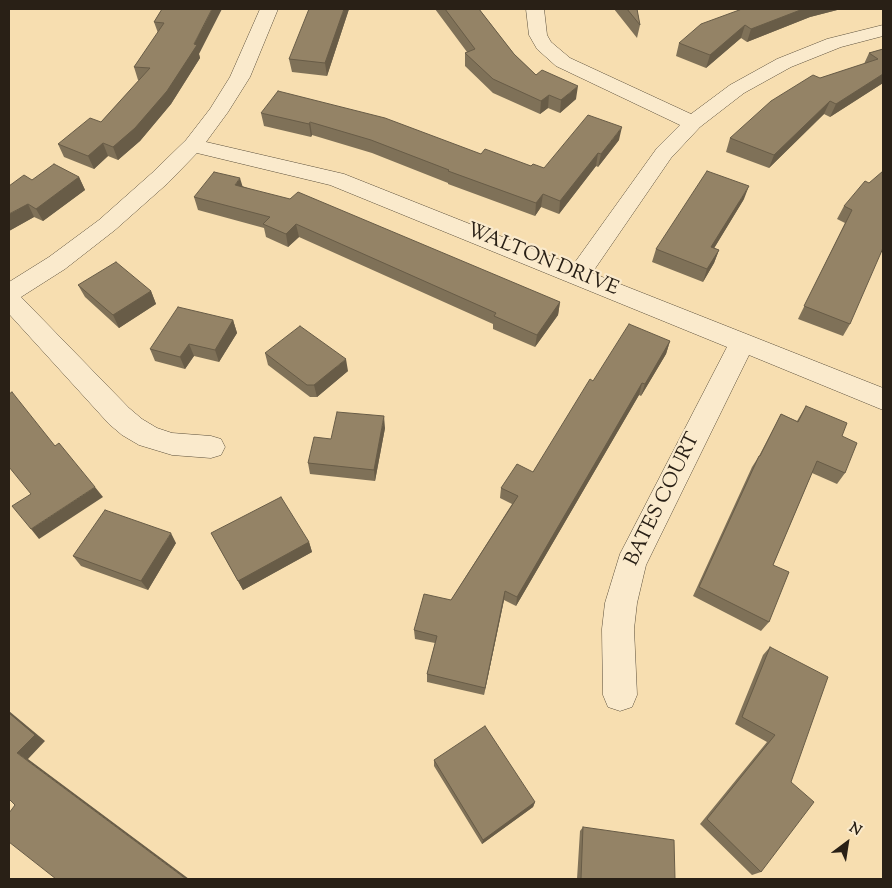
<!DOCTYPE html>
<style>
body{margin:0}
#map{position:relative;width:892px;height:888px;overflow:hidden;background:#f7deb0;font-family:"Sorts Mill Goudy",serif}
canvas{display:block}
.frame{position:absolute;inset:0;border:10px solid #292016;pointer-events:none}
.north{position:absolute;left:822px;top:818px;width:50px;height:50px;-webkit-text-stroke:4px #faeacc;paint-order:stroke;rotate:31deg;font-size:14px;font-weight:700;line-height:20px;text-align:center;color:#292016}
.north::after{content:'';display:block;margin:auto;width:18px;height:22px;background:#292016;clip-path:polygon(50% 0,100% 100%,50% 72%,0 100%)}
</style>
<div id="map">
<canvas width="892" height="888"></canvas>
<div class="frame"></div>
<div class="north">N</div>
</div>
<script>
const ctx = document.querySelector('canvas').getContext('2d');
ctx.lineJoin = 'round';
function poly(rows) {
  const path = new Path2D();
  for (const r of rows) {
    path.moveTo(r[0], r[1]);
    for (let i = 2; i < r.length; i += 2) path.lineTo(r[i], r[i + 1]);
  }
  return path;
}
function strokePath(path, color, width, dash) {
  ctx.strokeStyle = color;
  ctx.lineWidth = width;
  ctx.lineCap = dash ? 'butt' : 'round';
  ctx.setLineDash(dash || []);
  ctx.stroke(path);
}
function fill(path, color) {
  ctx.fillStyle = color;
  ctx.fill(path, 'evenodd');
}
function label(font, color, halo, rows, align = 'center') {
  ctx.font = font + ' "Sorts Mill Goudy",serif';
  ctx.lineWidth = 4.5;
  ctx.setLineDash([]);
  ctx.textBaseline = 'middle';
  ctx.strokeStyle = halo;
  ctx.fillStyle = color;
  for (const [text, x, y, turn = 0] of rows) {
    ctx.save();
    ctx.translate(x, y);
    ctx.rotate((+turn || 0) * Math.PI / 180);
    ctx.textAlign = isNaN(turn) ? turn : align;
    if (halo) ctx.strokeText(text, 0, 0);
    ctx.fillText(text, 0, 0);
    ctx.restore();
  }
}
const minor = poly([
 [260,9,278,9,250,77,228,112,206,142,344,174,573,265,657,148,680,125,556,66,537,49,529,35,526,9,544,9,547,35,551,42,570,58,691,114,730,85,777,59,827,39,883,25,883,36,841,47,791,67,744,93,700,127,671,158,592,273,883,388,883,410,749,355,646,565,637,603,634,629,637,695,632,707,620,711,608,707,603,695,602,629,605,603,620,554,727,347,330,185,197,153,168,183,115,230,65,269,21,297,129,408,142,419,157,428,172,433,211,436,221,439,225,447,221,455,211,458,172,455,139,445,122,435,109,424,9,314,9,282,49,257,99,220,152,173,186,140,210,109,230,77,260,9]
]);
const wall = poly([
 [162,9,199,54,200,58,171,104,140,141,118,160,108,156,94,169,64,157,58,144,101,122,140,80,138,80,134,67,158,33,154,22],
 [349,9,327,76,292,72,289,59],
 [435,9,479,9,514,54,536,75,576,99,560,113,548,108,540,114,493,93,465,66,465,53,467,52],
 [614,9,637,9,640,25,637,38],
 [742,9,841,9,810,17,747,42,741,38,706,68,676,56,679,43],
 [883,49,883,83,830,117,824,114,769,168,726,152,730,138,820,78,864,64,869,53],
 [261,113,481,154,531,166,544,168,619,140,598,167,596,166,559,214,541,207,535,216,448,184,448,183,372,153,312,135,311,137,264,126],
 [79,177,85,190,43,221,34,217,9,231,32,180],
 [869,183,850,324,843,336,798,319,845,223,837,219,844,206],
 [242,186,560,302,558,315,535,347,493,329,493,324,299,237,288,247,266,237,264,228,198,210,194,197],
 [744,199,714,248,719,250,714,263,703,282,652,262,656,249],
 [78,285,151,291,156,304,119,328,85,297],
 [233,320,237,333,219,362,194,356,185,369,155,361,150,349],
 [670,341,666,354,641,396,639,395,516,606,504,600,484,695,427,682,427,674,435,643,415,639,414,630,451,600,512,504,500,498,501,488,533,472,593,381],
 [265,353,348,371,317,397,310,397,268,365],
 [806,406,842,436,845,473,837,484,812,473,773,565,769,622,761,631,693,596,752,467,759,456,781,414,797,421],
 [385,428,375,481,310,474,308,463,331,439],
 [211,533,309,542,312,552,243,590],
 [176,543,148,590,81,566,73,556],
 [770,647,791,782,761,872,752,875,700,824,767,742,735,724,763,655],
 [434,760,535,802,533,807,482,844,434,766],
 [583,827,675,879,577,879,580,831]
]);
const shadedWall = poly([
 [212,9,222,9,199,54,200,58,171,104,140,141,118,160,113,147,194,44],
 [344,9,349,9,327,76,325,63],
 [803,9,841,9,810,17,747,42,751,29],
 [745,25,741,38,706,68,710,55],
 [883,74,883,83,830,117,836,104],
 [578,86,576,99,560,113,561,100],
 [549,95,548,108,540,114,541,101],
 [830,101,824,114,769,168,774,155],
 [310,122,312,135,311,137,309,124],
 [622,127,619,140,598,167,601,154],
 [103,143,108,156,94,169,88,156],
 [598,153,596,166,559,214,560,201],
 [79,177,85,190,43,221,36,209],
 [240,178,244,191,235,185],
 [749,186,744,199,707,260,711,247],
 [543,194,541,207,535,216,536,203],
 [28,204,34,217,9,231,9,214],
 [296,224,299,237,288,247,286,234],
 [719,250,714,263,703,282,707,269],
 [151,291,156,304,119,328,113,315],
 [560,302,558,315,535,347,537,335],
 [233,320,237,333,219,362,215,350],
 [670,341,666,354,641,396,645,384],
 [189,344,194,356,185,369,180,357],
 [346,359,348,371,317,397,314,385],
 [642,383,639,395,516,606,517,597],
 [384,416,385,428,375,481,374,470],
 [95,487,103,497,39,539,31,529],
 [171,533,176,543,148,590,141,581],
 [309,542,312,552,243,590,238,581],
 [505,591,504,600,484,695,485,688],
 [9,711,45,741,28,759,189,879,186,879,17,753],
 [535,802,533,807,482,844,483,840]
]);
const building = poly([
 [162,9,212,9,194,44,197,45,167,91,135,128,113,147,103,143,88,156,58,144,90,118,101,122,150,68,134,67,164,23,154,22,162,9],
 [309,9,344,9,325,63,289,59,309,9],
 [445,9,479,9,514,54,536,75,542,70,578,86,561,100,549,95,541,101,493,79,465,53,475,49,445,9],
 [627,9,637,9,640,25,627,9],
 [742,9,803,9,751,29,745,25,710,55,679,43,701,24,742,9],
 [883,49,883,74,836,104,830,101,774,155,730,138,771,101,813,75,820,78,878,59,869,53,883,49],
 [278,91,385,118,481,154,485,149,531,166,533,164,544,168,588,115,622,127,601,154,598,153,560,201,543,194,536,203,448,171,449,170,371,140,310,122,309,124,261,113,278,91],
 [54,164,79,177,36,209,28,204,9,214,9,186,24,175,32,180,54,164],
 [707,171,749,186,711,247,719,250,707,269,656,249,707,171],
 [883,171,883,248,850,324,804,306,852,210,844,206,865,181,869,183,883,171],
 [214,172,240,178,235,185,290,199,298,192,560,302,537,335,494,316,496,313,296,224,286,234,263,224,270,217,194,197,214,172],
 [116,262,151,291,113,315,78,285,116,262],
 [178,307,233,320,215,350,189,344,180,357,150,349,178,307],
 [629,324,670,341,645,384,642,383,517,597,505,591,485,688,427,674,437,636,414,630,424,594,451,600,518,496,501,488,517,464,533,472,590,379,593,381,629,324],
 [300,326,346,359,314,385,307,385,265,353,300,326],
 [12,392,55,446,59,443,95,487,31,529,12,506,31,494,9,467,9,394,12,392],
 [806,406,847,423,842,436,857,443,845,473,817,461,773,565,789,572,769,622,699,587,759,456,760,456,781,414,798,422,806,406],
 [337,412,384,416,374,470,308,463,314,437,331,439,337,412],
 [281,497,309,542,238,581,211,533,281,497],
 [105,510,171,533,141,581,73,556,105,510],
 [770,647,828,677,791,782,814,802,761,872,707,819,775,735,742,717,770,647],
 [9,713,35,735,17,753,186,879,56,879,9,842,9,813,15,805,9,799,9,713],
 [485,726,535,802,483,840,434,760,485,726],
 [583,827,674,840,675,879,581,879,583,827]
]);
const streetNames = [
 ["WALTON DRIVE",542,261,22],
 ["BATES COURT",664,500,-64]
];
strokePath(minor, '#5c503c', 1);
fill(minor, '#faeacc');
fill(wall, '#7f7158');
fill(shadedWall, '#685c47');
fill(building, '#948366');
strokePath(building, '#685c47', 1);
label('20px', '#292016', '#faeacc', streetNames);
</script>
